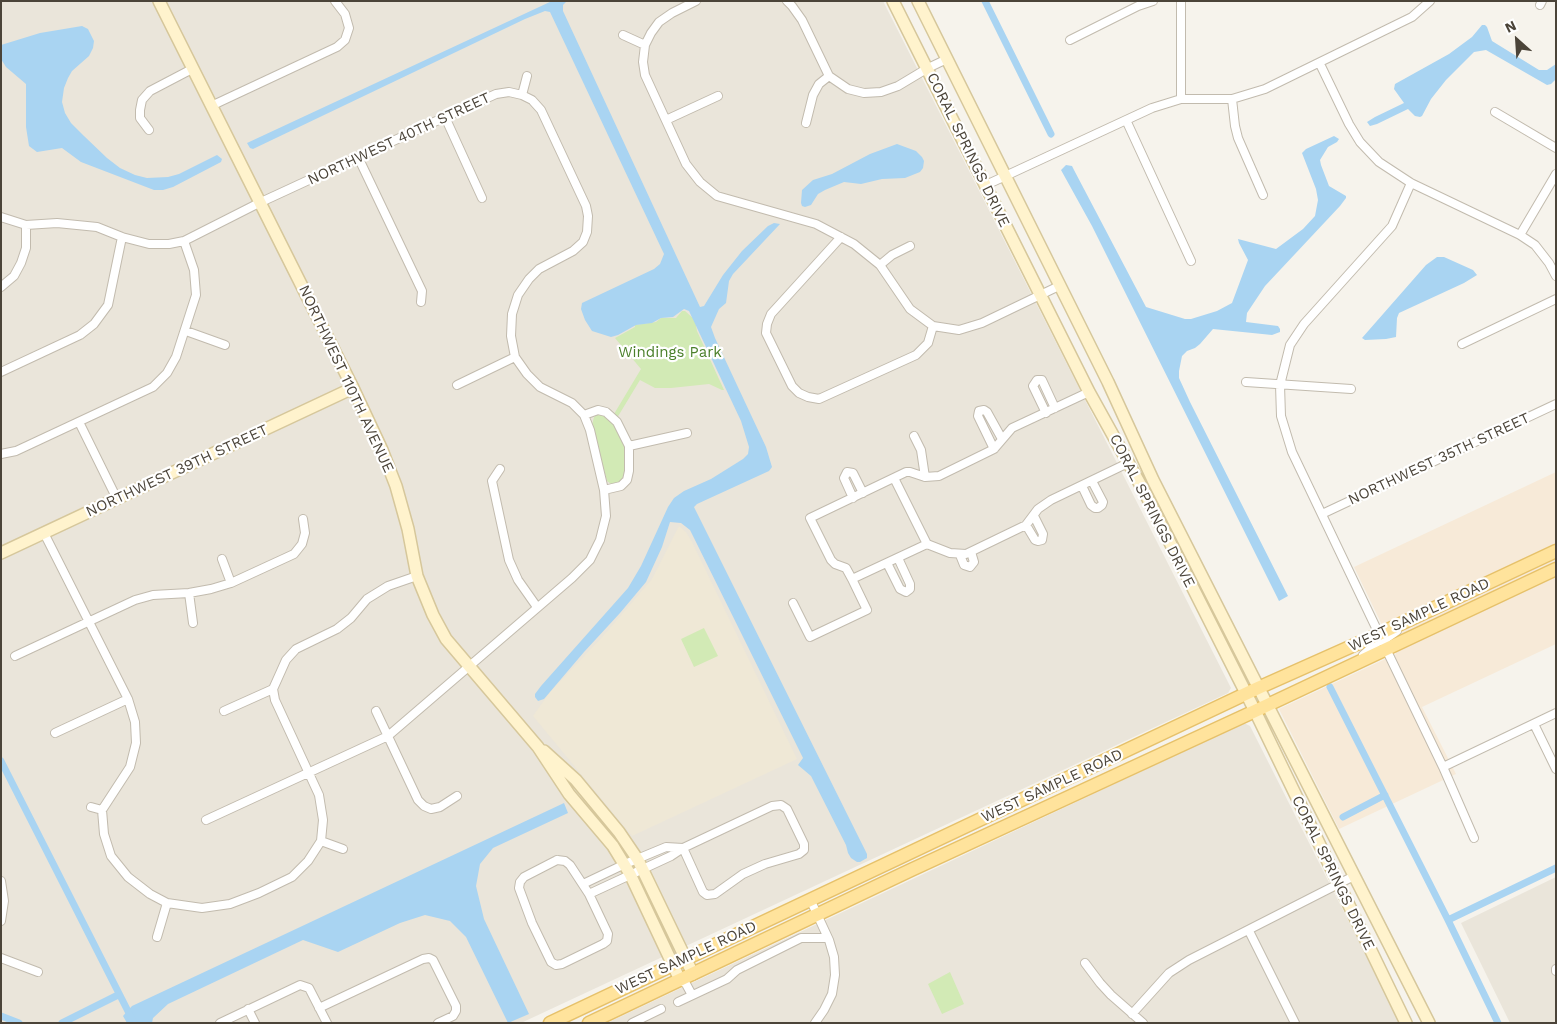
<!DOCTYPE html>
<style>
body{margin:0}
#map{position:relative;width:1557px;height:1024px;overflow:hidden;background:#f6f3ec;font-family:"Work Sans",sans-serif}
canvas{display:block}
.frame{position:absolute;inset:0;border:2px solid #4b4439;pointer-events:none}
.north{position:absolute;left:1492px;top:15px;width:50px;height:50px;-webkit-text-stroke:4px #fff;paint-order:stroke;rotate:334deg;font-size:14px;font-weight:700;line-height:20px;text-align:center;color:#4b4439}
.north::after{content:'';display:block;margin:auto;width:18px;height:22px;background:#4b4439;clip-path:polygon(50% 0,100% 100%,50% 72%,0 100%)}
</style>
<div id="map">
<canvas width="1557" height="1024"></canvas>
<div class="frame"></div>
<div class="north">N</div>
</div>
<script>
const ctx = document.querySelector('canvas').getContext('2d');
ctx.lineJoin = 'round';
function fill(path, color) {
  ctx.fillStyle = color;
  ctx.fill(path, 'evenodd');
}
function poly(rows) {
  const path = new Path2D();
  for (const r of rows) {
    path.moveTo(r[0], r[1]);
    for (let i = 2; i < r.length; i += 2) path.lineTo(r[i], r[i + 1]);
  }
  return path;
}
function strokePath(path, color, width, dash) {
  ctx.strokeStyle = color;
  ctx.lineWidth = width;
  ctx.lineCap = dash ? 'butt' : 'round';
  ctx.setLineDash(dash || []);
  ctx.stroke(path);
}
function label(font, color, halo, rows, align = 'center') {
  ctx.font = font + ' "Work Sans",sans-serif';
  ctx.lineWidth = 4.5;
  ctx.setLineDash([]);
  ctx.textBaseline = 'middle';
  ctx.strokeStyle = halo;
  ctx.fillStyle = color;
  for (const [text, x, y, turn = 0] of rows) {
    ctx.save();
    ctx.translate(x, y);
    ctx.rotate((+turn || 0) * Math.PI / 180);
    ctx.textAlign = isNaN(turn) ? turn : align;
    if (halo) ctx.strokeText(text, 0, 0);
    ctx.fillText(text, 0, 0);
    ctx.restore();
  }
}
const residential = poly([
 [1,1,883,1,1231,688,1228,693,521,1023,1,1023],
 [1244,723,1250,726,1400,1023,607,1023],
 [1556,877,1556,1023,1510,1023,1461,923]
]);
const commercial = poly([
 [1556,472,1556,644,1422,707,1456,774,1339,829,1279,709,1396,654,1354,567]
]);
const education = poly([
 [679,526,686,532,692,542,797,759,632,836,533,716,550,692,604,635,652,579]
]);
const green = poly([
 [682,311,685,311,695,320,697,331,724,390,722,390,709,384,671,388,655,388,640,380,617,418,614,414,641,369,615,338,635,327,635,325,656,322,661,318,676,318],
 [598,414,602,414,612,422,623,440,626,457,626,467,625,476,622,480,617,484,611,484,607,481,592,425,594,417],
 [704,628,718,656,694,667,681,639],
 [950,972,964,1004,942,1014,928,984]
]);
const water = poly([
 [552,1,567,1,563,5,563,11,700,307,704,306,723,275,742,251,768,226,774,223,780,224,733,274,729,281,726,303,719,309,711,327,715,338,766,447,772,467,769,471,697,504,694,507,867,854,867,858,860,862,857,862,851,858,848,853,846,845,811,776,798,765,803,758,694,538,690,530,681,523,670,522,662,547,646,582,620,613,584,652,544,699,538,701,535,697,535,694,541,686,628,588,641,566,668,507,674,498,684,491,711,479,743,459,748,454,749,447,741,421,689,311,684,309,673,317,661,318,652,323,636,325,618,335,611,337,592,331,585,320,581,309,582,303,654,269,660,264,664,254,550,12,545,11,525,19,253,149,250,148,247,143],
 [1482,25,1485,25,1487,27,1492,41,1539,70,1547,70,1556,64,1556,79,1551,84,1547,85,1486,50,1474,52,1446,80,1431,99,1422,116,1420,117,1415,116,1408,109,1377,124,1370,126,1367,122,1375,117,1404,103,1394,89,1395,84,1449,54,1472,37],
 [82,26,88,29,94,41,93,48,89,56,72,71,68,78,64,88,62,102,65,113,71,123,84,136,107,158,120,168,135,175,147,178,168,177,179,174,217,155,222,159,221,162,173,187,163,190,154,190,81,162,62,148,37,152,29,146,26,127,26,84,6,67,1,59,1,45,40,33],
 [1334,136,1339,139,1337,142,1328,147,1320,160,1321,165,1329,186,1346,196,1346,198,1340,206,1265,286,1247,313,1246,322,1278,326,1280,329,1280,332,1272,335,1213,329,1200,344,1195,348,1187,351,1182,356,1179,371,1179,378,1190,402,1288,596,1279,601,1092,226,1061,170,1066,165,1072,166,1074,170,1146,307,1185,319,1191,319,1217,311,1232,303,1248,260,1239,243,1238,239,1276,249,1303,229,1315,216,1318,200,1316,189,1302,153,1306,149],
 [897,144,916,151,922,157,924,161,923,168,920,172,905,178,882,179,861,184,844,182,825,190,818,194,811,205,805,207,802,206,801,203,802,190,813,180,832,174,870,154],
 [1437,257,1444,257,1473,270,1477,275,1464,283,1399,313,1397,318,1396,337,1386,339,1365,340,1362,338,1426,265],
 [564,803,568,813,493,848,480,864,476,886,484,919,529,1014,508,1023,466,937,450,921,425,915,400,923,338,952,303,940,168,1004,153,1018,152,1023,127,1023,123,1016,132,1006]
]);
const canal = poly([
 [985,1,1051,134],
 [1330,687,1448,920,1556,868],
 [1,761,134,1023],
 [1343,817,1385,795],
 [1448,920,1498,1023],
 [1,1016,19,1023],
 [62,1023,118,995]
]);
const street = poly([
 [696,1,672,13,659,22,651,33,645,45,643,62,645,75,686,164,700,182,717,196,816,224,854,244,880,265,910,309,933,326,959,330,982,323,1059,286],
 [787,1,792,6,802,20,829,76,848,89,864,93,881,92,898,86,928,68,947,59],
 [1540,5,1542,1],
 [623,35,645,45],
 [1070,40,1138,6,1153,1],
 [1320,64,1349,124,1360,142,1379,162,1411,183,1520,235,1535,245,1549,263,1556,276],
 [522,95,527,76],
 [1181,99,1181,1],
 [1232,99,1235,126,1238,138,1263,195],
 [211,106,337,47,345,40,349,28,345,14,335,1],
 [1495,112,1556,148],
 [445,117,482,198],
 [666,120,718,96],
 [1126,120,1191,261],
 [806,123,813,95,819,84,829,76],
 [149,130,140,118,140,110,142,100,150,91,192,69],
 [358,157,422,291,421,302],
 [986,185,1152,108,1181,99,1232,99,1265,89,1412,17,1430,1],
 [1,217,26,225,57,223,97,227,122,237,149,244,169,244,184,241,259,203,445,117,496,94,509,92,522,95,532,100,541,110,586,206,588,216,587,232,583,242,573,251,539,269,529,279,518,295,512,314,511,336,515,357,527,374,540,387,572,403,584,415,590,430,604,490,606,516,600,540,590,560,572,578,388,736,206,820],
 [1520,235,1556,174],
 [841,237,771,314,767,324,766,333,792,386,799,393,808,397,819,399,916,355,928,343,933,326],
 [880,265,892,255,910,246],
 [1,287,14,276,21,263,26,248,26,225],
 [186,331,225,345],
 [1462,344,1556,299],
 [1,372,80,335,94,324,108,305,122,237],
 [1246,382,1351,389],
 [457,385,515,357],
 [1046,413,1033,386,1037,380,1042,380,1055,408],
 [584,415,598,410,606,412,617,422,629,446,629,471,627,480,621,486,604,490],
 [79,422,117,499],
 [914,436,921,450,925,477],
 [629,446,687,433],
 [994,449,978,416,979,411,984,410,987,412,1002,439],
 [1,454,16,451,153,387,167,373,176,357,196,295,194,270,184,241],
 [500,469,492,481,509,560,518,580,537,607],
 [894,478,927,544],
 [1082,486,1091,505,1095,508,1098,508,1102,505,1103,502,1092,481],
 [853,498,844,478,847,472,853,473,863,493],
 [1322,514,1556,404],
 [1026,525,1035,540,1038,541,1042,540,1043,534,1034,516],
 [44,533,128,699,135,722,136,743,130,767,102,810,104,834,111,856,128,877,150,894,167,903,202,908,230,904,259,893,292,877,308,861,321,841,323,820,319,795,275,700,273,689],
 [960,555,964,565,970,567,974,562,971,552],
 [222,559,231,583],
 [887,563,900,589,906,592,910,589,910,584,898,558],
 [852,579,846,568,835,564,831,560,810,518,906,472,910,472,925,477,939,476,994,449,1012,428,1089,392],
 [189,593,193,623],
 [793,603,810,637,867,610,852,579,927,544,950,553,966,554,1026,525,1038,509,1051,500,1128,463],
 [1397,631,1387,638,1385,642,1386,649,1443,767,1474,838],
 [1363,655,1378,642,1379,634,1292,452,1281,416,1280,385,1290,345,1304,324,1392,226,1411,183],
 [15,656,135,600,153,595,189,593,211,589,231,583,294,554,302,544,305,533,303,519],
 [273,689,286,660,296,649,337,629,351,618,367,599,388,586,417,576],
 [224,711,273,689],
 [376,711,418,800,424,806,431,809,440,807,457,796],
 [1534,724,1556,769],
 [55,733,128,699],
 [1443,767,1556,713],
 [91,807,102,810],
 [321,841,343,849],
 [557,860,565,861,570,865,589,894,608,934,607,941,603,944,562,964,556,965,551,962,532,923,519,888,520,882,524,877,557,860],
 [1,881,4,901,1,921],
 [583,884,625,864,666,847,683,848],
 [589,894,671,856,683,848,772,806,781,805,787,809,804,844,804,850,799,854,765,864,743,874,715,894,707,895,703,892,683,848],
 [810,899,829,940,834,957,835,975,832,994,824,1010,815,1023],
 [1249,931,1295,1023],
 [157,937,167,903],
 [1,958,38,972],
 [1085,963,1100,983,1111,995,1143,1023],
 [1556,969,1556,971],
 [680,980,686,984,692,995],
 [678,1002,727,979,737,970,801,938,828,938],
 [319,1008,423,959,429,958,433,960,456,1006,456,1011,453,1016,438,1023],
 [248,1009,255,1023],
 [1132,1014,1169,973,1189,960,1354,876],
 [220,1023,300,985,309,988,327,1023],
 [632,1023,661,1009]
]);
const secondary = poly([
 [159,1,353,388,382,450,396,486,408,529,417,576,433,615,446,639,538,747,569,794,613,846,630,874,680,980],
 [893,1,1089,392,1145,493,1255,711,1406,1023],
 [918,1,1108,382,1153,480,1429,1023],
 [1,553,353,388],
 [544,751,576,780,619,832,638,860,693,974]
]);
const primary = poly([
 [550,1023,1258,688,1379,634,1556,551],
 [589,1023,911,870,1255,711,1556,569]
]);
const streetNames = [
 ["NORTHWEST 40TH STREET",399,139,-25],
 ["CORAL SPRINGS DRIVE",968,150,64],
 ["NORTHWEST 110TH AVENUE",346,379,65],
 ["NORTHWEST 35TH STREET",1439,459,-25],
 ["NORTHWEST 39TH STREET",177,471,-25],
 ["CORAL SPRINGS DRIVE",1152,511,63],
 ["WEST SAMPLE ROAD",1419,615,-25],
 ["WEST SAMPLE ROAD",1052,786,-25],
 ["CORAL SPRINGS DRIVE",1333,873,64],
 ["WEST SAMPLE ROAD",686,958,-25]
];
const parkNames = [
 ["Windings Park",670,353]
];
fill(residential, '#eae5da');
fill(commercial, '#f7ead8');
fill(education, '#efe8d6');
fill(green, '#d2eab5');
fill(water, '#a9d4f2');
strokePath(canal, '#a9d4f2', 7);
strokePath(street, '#c2bbae', 10);
strokePath(secondary, '#d6c79b', 14);
strokePath(primary, '#e6c16a', 15);
strokePath(street, '#fff', 8);
strokePath(secondary, '#fff3cd', 11);
strokePath(primary, '#ffe39c', 12);
label('15px', '#4b4439', '#fff', streetNames);
label('15px', '#4a7f2a', '#fff', parkNames);
</script>
